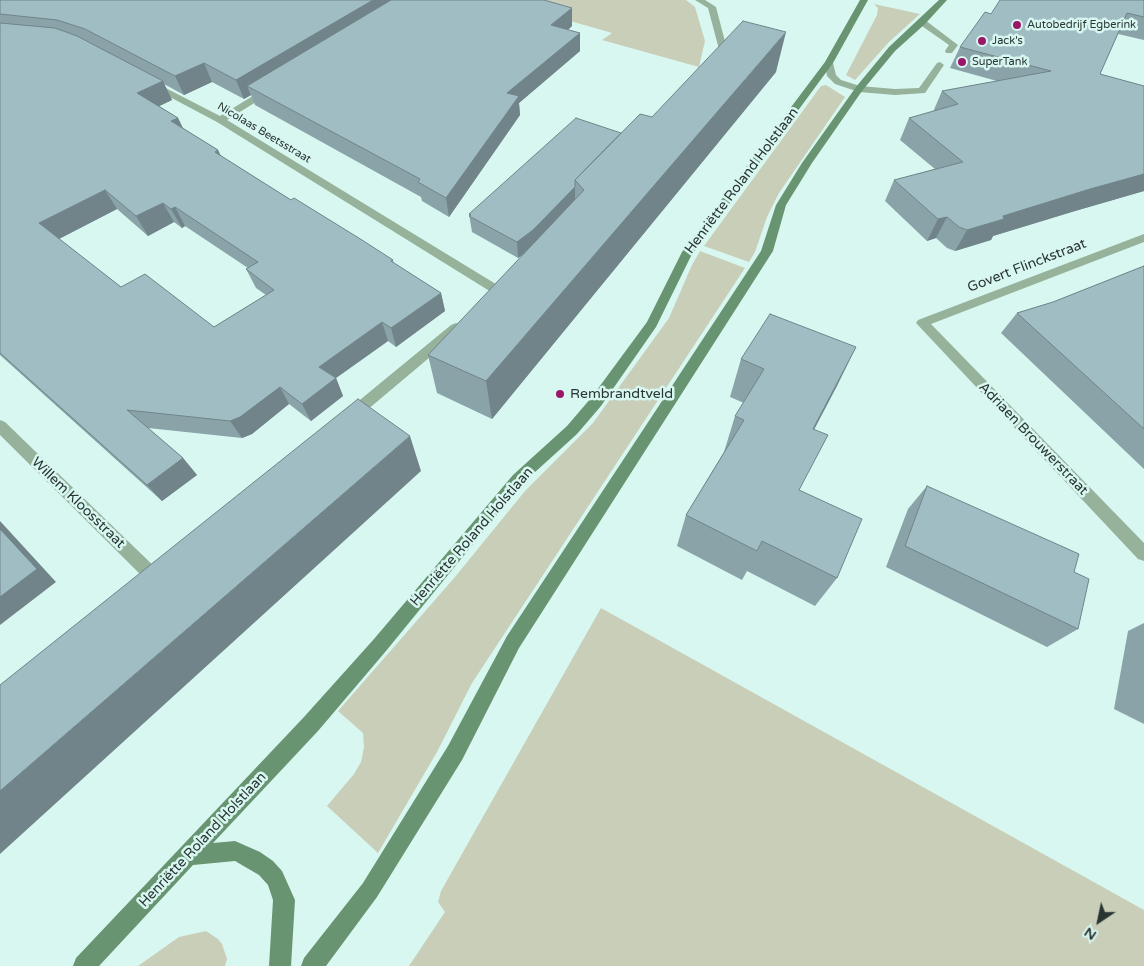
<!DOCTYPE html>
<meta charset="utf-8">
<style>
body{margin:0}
#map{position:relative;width:1144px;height:966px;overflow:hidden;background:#d8f7f1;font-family:"Varela Round",sans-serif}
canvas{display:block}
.north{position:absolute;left:1074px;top:896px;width:50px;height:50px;-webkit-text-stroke:4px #d8f7f1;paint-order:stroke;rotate:214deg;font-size:14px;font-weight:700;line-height:20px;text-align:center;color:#293533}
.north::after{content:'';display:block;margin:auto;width:18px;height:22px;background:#293533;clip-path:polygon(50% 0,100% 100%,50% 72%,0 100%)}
</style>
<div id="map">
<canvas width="1144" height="966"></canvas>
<div class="north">N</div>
</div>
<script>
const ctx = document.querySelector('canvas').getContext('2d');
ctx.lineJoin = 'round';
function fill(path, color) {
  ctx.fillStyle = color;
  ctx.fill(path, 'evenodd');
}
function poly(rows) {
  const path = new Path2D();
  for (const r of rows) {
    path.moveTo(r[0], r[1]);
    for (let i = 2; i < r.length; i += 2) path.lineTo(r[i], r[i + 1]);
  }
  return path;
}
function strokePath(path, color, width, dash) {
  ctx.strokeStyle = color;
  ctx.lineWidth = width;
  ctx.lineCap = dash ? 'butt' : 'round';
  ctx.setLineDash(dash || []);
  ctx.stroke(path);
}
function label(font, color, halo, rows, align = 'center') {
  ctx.font = font + ' "Varela Round",sans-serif';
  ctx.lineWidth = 5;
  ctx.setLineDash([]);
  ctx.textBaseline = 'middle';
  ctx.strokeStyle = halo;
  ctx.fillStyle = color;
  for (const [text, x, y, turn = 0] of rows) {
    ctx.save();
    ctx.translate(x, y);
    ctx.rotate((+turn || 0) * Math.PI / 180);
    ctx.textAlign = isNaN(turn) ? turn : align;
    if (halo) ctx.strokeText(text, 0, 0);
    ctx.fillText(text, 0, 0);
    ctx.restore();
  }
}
const green = poly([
 [518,0,686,0,695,7,705,41,699,67,602,40,612,33,511,4],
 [874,4,920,14,889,42,855,80,846,75,877,15,878,8],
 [826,85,845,97,779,193,767,217,755,252,749,262,704,246,821,86],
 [700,251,745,268,472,683,437,752,378,853,327,806,354,774,361,762,364,747,363,733,338,711,455,577,525,491,593,423,669,318,692,265],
 [601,608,1144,910,1144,966,409,966,445,912,438,902,441,891],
 [206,931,218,939,222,944,227,959,225,966,138,966,179,937]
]);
const lane = poly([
 [919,20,925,20,958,45,952,53,946,53,945,51,949,45,919,24,919,20],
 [829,60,833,63,836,75,841,80,860,86,895,89,919,88,937,63,940,62,944,65,925,93,895,95,859,92,835,84,827,76,825,63,829,60]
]);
const street = poly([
 [695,0,705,0,716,7,728,53,721,62,715,62,714,60,720,53,708,8,695,0],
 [152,81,220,116,266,88,272,88,272,92,227,120,504,289,506,292,504,295,496,295,217,122,149,86,149,82,152,81],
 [1144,234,1144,242,931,324,1144,543,1144,561,1138,559,916,323,918,320,1144,234],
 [456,323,461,325,462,328,461,331,354,421,349,423,344,421,342,417,344,413,451,325,456,323],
 [0,420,5,422,162,574,164,579,162,584,156,587,150,584,0,435,0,420]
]);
const secondary = poly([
 [860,0,868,0,833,63,691,256,656,327,601,406,577,434,523,483,386,651,318,731,213,843,235,841,260,852,273,861,282,871,295,900,291,966,269,966,273,900,268,885,259,875,235,861,193,865,99,966,73,966,76,958,304,717,374,639,513,475,567,426,591,398,647,322,682,252,825,62,860,0],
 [939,0,947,0,925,24,895,51,862,91,812,163,786,205,773,251,519,648,462,760,377,897,326,966,301,966,304,958,363,883,448,746,507,636,761,251,776,205,802,163,856,87,889,47,939,0]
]);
const wall = poly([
 [0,0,572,8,572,26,568,30,580,33,580,51,519,103,520,115,449,217,422,201,421,197,255,105,251,95,244,99,212,82,184,95,164,84,172,100,159,106,178,118,183,128,218,150,221,156,291,200,393,260,394,264,441,293,445,311,396,347,388,341,336,378,343,396,311,421,289,404,252,434,242,438,148,428,183,458,197,475,162,501,0,355],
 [117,209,148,236,174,222,182,228,185,226,248,268,246,269,256,288,266,295,214,327,121,287,59,239],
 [1144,0,1144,40,1118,34,1100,74,1144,86,1144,191,1075,211,993,236,991,240,955,251,947,248,936,238,927,241,885,201,894,180,935,169,900,140,909,118,933,112,942,91,997,81,950,68,960,47,991,14],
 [776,72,492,419,437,393,428,355,523,255,518,258,472,232,469,214,621,133,652,117],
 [1144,266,1144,469,1001,333,1017,313,1053,302],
 [856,347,814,429,799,490,837,578,815,606,747,571,742,580,677,546,686,515,724,452,735,416,744,403,730,397,741,359],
 [927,486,1074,572,1078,629,1047,647,886,567,908,509],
 [1144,623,1144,724,1114,709,1128,631]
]);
const shadedWall = poly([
 [373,0,405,0,247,86,251,95,244,99,236,80],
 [572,8,572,26,552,43,551,25],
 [786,32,776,72,492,419,486,381],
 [580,33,580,51,519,103,520,115,449,217,446,198,507,93],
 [204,63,212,82,184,95,175,76],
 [163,81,172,100,147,112,137,93],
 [178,118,187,137,171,121],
 [218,150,227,170,215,152],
 [1144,174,1144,191,1075,211,993,236,991,240,955,251,967,230,1003,216,1090,189],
 [575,187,575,203,534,246,518,258,517,242],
 [105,190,117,209,53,242,39,223],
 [163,203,174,222,148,236,136,216],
 [175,207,185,226,182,228,171,209],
 [947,217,936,238,927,241,938,219],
 [441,293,445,311,396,347,391,328],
 [382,322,388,341,336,378,343,396,311,421,302,404,319,367],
 [856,347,837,386,796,464,813,429],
 [280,387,289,404,252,434,242,438,230,421],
 [410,436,421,471,0,854,0,791],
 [183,458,197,475,162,501,147,485],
 [0,521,56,582,0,625]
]);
const building = poly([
 [0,0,373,0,236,80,204,63,175,76,85,29,57,20,0,14,0,0],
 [391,0,544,0,572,8,551,25,580,33,507,93,519,96,446,198,418,182,420,179,247,86,391,0],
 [1000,0,1144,0,1144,17,1127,13,1100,74,1144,86,1144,174,1090,189,1003,216,1004,219,967,230,959,227,947,217,938,219,894,180,963,162,909,118,958,104,942,91,1051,71,960,47,985,12,991,14,1000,0],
 [743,21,786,32,486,381,428,355,584,190,575,180,640,114,652,117,743,21],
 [0,23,55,28,77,36,163,81,137,93,178,118,171,121,218,150,215,152,291,200,294,198,362,240,393,260,391,261,441,293,391,328,382,322,319,367,336,378,302,404,280,387,240,417,230,421,127,410,183,458,147,485,0,353,0,23],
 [105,190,136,216,163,203,171,209,175,207,258,262,246,269,274,290,214,327,145,274,121,287,39,223,105,190],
 [576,118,621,133,575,180,575,187,533,230,517,242,469,216,471,215,469,214,576,118],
 [1144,266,1144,429,1017,313,1053,302,1144,266],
 [770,314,856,347,813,429,828,435,799,490,862,519,837,578,762,541,757,551,686,515,744,420,735,416,764,369,741,359,770,314],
 [358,399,410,436,0,791,0,685,358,399],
 [927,486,1079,554,1074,572,1089,579,1078,629,905,546,927,486],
 [0,529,37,569,0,597,0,529]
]);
const markers = [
 [1017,25,5,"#9b1668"],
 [982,41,5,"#9b1668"],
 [962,62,5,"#9b1668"],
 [560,394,5,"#9b1668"]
];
const farPoinames = [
 ["Autobedrijf Egberink",1027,25],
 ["Jack's",992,41],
 ["SuperTank",972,62]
];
const farStreetnames = [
 ["Nicolaas Beetsstraat",264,133,31]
];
const streetNames = [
 ["Henriëtte Roland Holstlaan",742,181,-53],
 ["Govert Flinckstraat",1027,266,-21],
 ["Adriaen Brouwerstraat",1033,439,46],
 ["Willem Kloosstraat",78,503,44],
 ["Henriëtte Roland Holstlaan",472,537,-49],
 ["Henriëtte Roland Holstlaan",203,840,-47]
];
const poiNames = [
 ["Rembrandtveld",570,394]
];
fill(green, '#c9ceb8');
fill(lane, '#96b29b');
fill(street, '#96b29b');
fill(secondary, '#699472');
fill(wall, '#8aa3a9');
fill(shadedWall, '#708489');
fill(building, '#a0bdc4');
strokePath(building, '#708489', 1);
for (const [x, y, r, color] of markers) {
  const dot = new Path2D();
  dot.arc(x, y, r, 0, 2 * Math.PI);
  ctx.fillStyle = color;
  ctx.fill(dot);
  strokePath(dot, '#d8f7f1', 2);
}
label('11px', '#293533', '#d8f7f1', farPoinames, 'left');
label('11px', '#293533', '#d8f7f1', farStreetnames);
label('14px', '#293533', '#d8f7f1', streetNames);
label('14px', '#293533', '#d8f7f1', poiNames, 'left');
</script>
